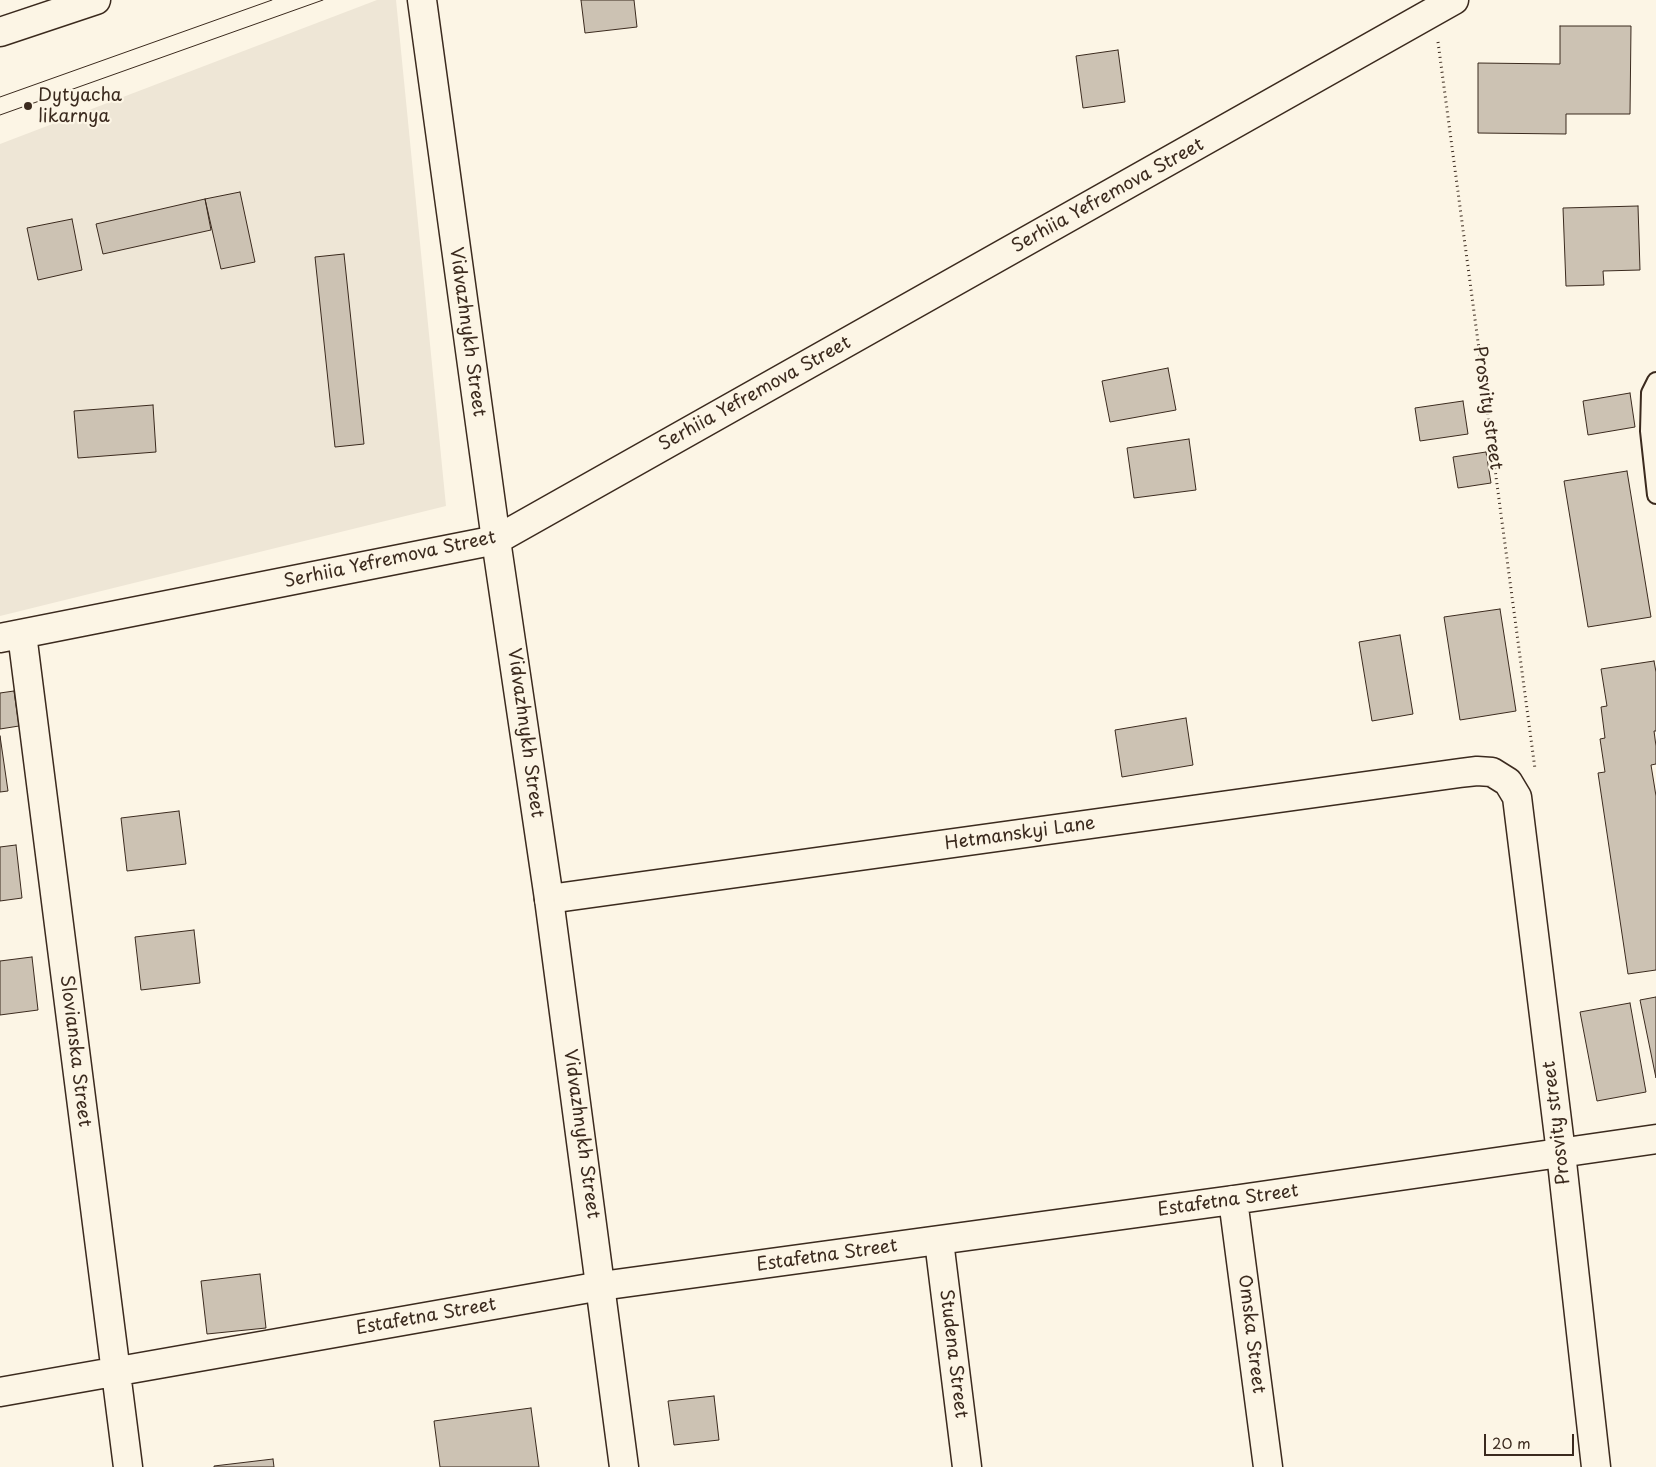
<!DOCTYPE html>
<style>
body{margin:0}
#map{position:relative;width:1656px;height:1467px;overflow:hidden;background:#fcf5e5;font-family:"Playpen Sans",sans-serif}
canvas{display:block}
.scale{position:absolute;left:1484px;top:1434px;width:90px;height:22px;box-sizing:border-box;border:2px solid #3b2a1e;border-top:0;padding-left:6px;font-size:15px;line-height:18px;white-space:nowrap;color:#3b2a1e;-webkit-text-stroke:4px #fcf5e5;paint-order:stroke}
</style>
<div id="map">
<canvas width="1656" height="1467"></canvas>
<div class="scale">20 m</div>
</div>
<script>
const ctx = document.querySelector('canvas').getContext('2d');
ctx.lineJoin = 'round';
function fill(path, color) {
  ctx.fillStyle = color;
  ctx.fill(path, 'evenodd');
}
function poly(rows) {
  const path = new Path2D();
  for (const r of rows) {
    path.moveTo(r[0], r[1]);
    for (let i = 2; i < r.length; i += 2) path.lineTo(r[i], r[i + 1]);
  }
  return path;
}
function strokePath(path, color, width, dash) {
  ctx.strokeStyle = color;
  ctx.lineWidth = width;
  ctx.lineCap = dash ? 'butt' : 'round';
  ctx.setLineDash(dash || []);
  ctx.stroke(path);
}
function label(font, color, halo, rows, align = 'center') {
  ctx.font = font + ' "Playpen Sans",sans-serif';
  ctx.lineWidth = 4.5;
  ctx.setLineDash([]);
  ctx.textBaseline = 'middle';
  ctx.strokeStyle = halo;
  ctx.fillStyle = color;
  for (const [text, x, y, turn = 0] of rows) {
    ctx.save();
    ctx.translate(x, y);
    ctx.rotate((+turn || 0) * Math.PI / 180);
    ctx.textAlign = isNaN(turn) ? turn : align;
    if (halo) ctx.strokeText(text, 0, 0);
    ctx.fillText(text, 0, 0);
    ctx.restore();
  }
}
const built = poly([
 [377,0,396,0,446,506,0,616,0,144]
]);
const building = poly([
 [581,0,634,0,637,27,585,33,581,0],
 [1560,26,1631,26,1630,114,1566,114,1566,134,1478,133,1478,63,1560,64,1560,26],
 [1118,50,1125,102,1083,108,1076,56,1118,50],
 [240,192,255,262,221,269,205,199,240,192],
 [205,199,211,230,103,254,96,224,205,199],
 [1638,206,1640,270,1603,271,1604,285,1566,286,1563,208,1638,206],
 [72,219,82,270,38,280,27,228,72,219],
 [344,254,364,444,335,447,315,257,344,254],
 [1168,368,1176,410,1110,422,1102,381,1168,368],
 [1630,393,1635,427,1588,435,1583,401,1630,393],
 [1463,401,1468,434,1420,441,1415,408,1463,401],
 [153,405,156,452,78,458,74,411,153,405],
 [1189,439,1196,490,1134,498,1127,448,1189,439],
 [1486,452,1491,483,1458,488,1453,457,1486,452],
 [1627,471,1651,617,1588,627,1564,481,1627,471],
 [1500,609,1516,711,1460,720,1444,617,1500,609],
 [1400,635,1413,714,1372,721,1359,642,1400,635],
 [1654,661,1656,672,1656,731,1654,731,1656,746,1656,764,1651,765,1656,796,1656,970,1628,974,1598,773,1605,772,1600,739,1605,738,1601,707,1607,706,1601,669,1654,661],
 [14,691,19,726,0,729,0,693,14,691],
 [1186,718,1193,765,1122,777,1115,730,1186,718],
 [0,736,8,791,0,792,0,736],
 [179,811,186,864,127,871,121,818,179,811],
 [16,845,22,898,0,901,0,847,16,845],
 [194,930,200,983,141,990,135,937,194,930],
 [32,957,38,1010,0,1015,0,961,32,957],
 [1656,997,1656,1078,1640,1000,1656,997],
 [1630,1003,1646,1092,1597,1101,1580,1012,1630,1003],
 [260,1274,266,1328,207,1334,201,1281,260,1274],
 [714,1396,719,1440,674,1445,668,1401,714,1396],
 [531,1408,539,1467,440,1467,434,1421,531,1408],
 [273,1459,274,1467,214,1467,214,1466,273,1459]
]);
const path = poly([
 [1438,42,1535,769]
]);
const lane = poly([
 [1656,381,1650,393,1649,431,1656,495]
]);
const street = poly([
 [22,634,128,1467],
 [0,638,496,540,1454,0],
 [549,899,1460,773,1477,771,1492,772,1508,782,1517,797,1561,1153,1596,1467],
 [1233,1200,1268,1467],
 [939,1241,967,1467],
 [0,1392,601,1286,1233,1200,1656,1139]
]);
const secondary = poly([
 [422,0,496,540,549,899,624,1467],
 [0,32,96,0]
]);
const tram = poly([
 [0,97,272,0],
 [0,115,323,0]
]);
const markers = [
 [28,106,5,"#3b2a1e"]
];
const poiNames = [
 ["Dytyacha",38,96],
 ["likarnya",38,117]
];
const streetNames = [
 ["Serhiia Yefremova Street",1108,196,-29],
 ["Vidvazhnykh Street",467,332,82],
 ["Serhiia Yefremova Street",755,394,-29],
 ["Prosvity street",1487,408,82],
 ["Serhiia Yefremova Street",390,560,-12],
 ["Vidvazhnykh Street",525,733,82],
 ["Hetmanskyi Lane",1020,834,-8],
 ["Slovianska Street",75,1051,83],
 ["Prosvity street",1557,1123,-97],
 ["Vidvazhnykh Street",581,1134,82],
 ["Estafetna Street",1228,1201,-8],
 ["Estafetna Street",827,1256,-8],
 ["Estafetna Street",426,1317,-10],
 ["Omska Street",1251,1334,83],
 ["Studena Street",953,1354,83]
];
fill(built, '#eee6d6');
fill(building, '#ccc2b3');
strokePath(building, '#3b2a1e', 1);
strokePath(lane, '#3b2a1e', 20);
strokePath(street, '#3b2a1e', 31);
strokePath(secondary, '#3b2a1e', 31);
strokePath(path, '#3b2a1e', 3, [1, 4]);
strokePath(lane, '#fcf5e5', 16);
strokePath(street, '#fcf5e5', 28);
strokePath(secondary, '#fcf5e5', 28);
strokePath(tram, '#3b2a1e', 1);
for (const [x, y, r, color] of markers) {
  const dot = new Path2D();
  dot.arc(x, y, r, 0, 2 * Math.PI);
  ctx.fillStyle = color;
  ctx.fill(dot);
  strokePath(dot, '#fcf5e5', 2);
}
label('18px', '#3b2a1e', '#fcf5e5', poiNames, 'left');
label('18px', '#3b2a1e', '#fcf5e5', streetNames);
</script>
